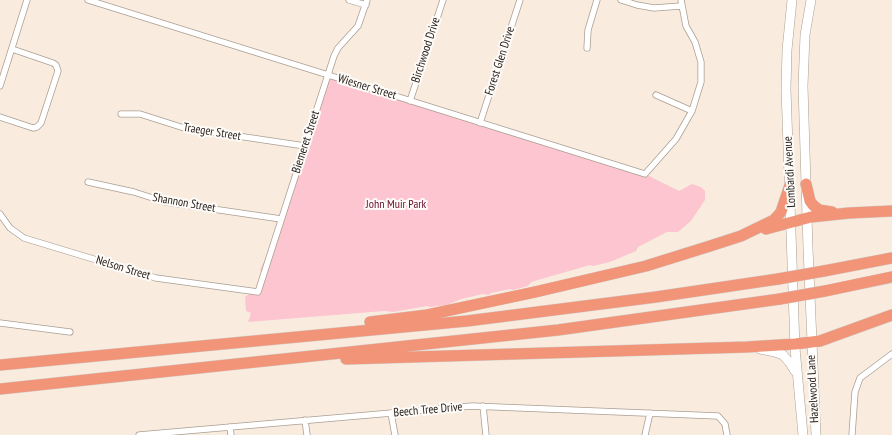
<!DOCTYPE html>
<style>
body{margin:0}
canvas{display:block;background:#f9ecdf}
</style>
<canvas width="892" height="435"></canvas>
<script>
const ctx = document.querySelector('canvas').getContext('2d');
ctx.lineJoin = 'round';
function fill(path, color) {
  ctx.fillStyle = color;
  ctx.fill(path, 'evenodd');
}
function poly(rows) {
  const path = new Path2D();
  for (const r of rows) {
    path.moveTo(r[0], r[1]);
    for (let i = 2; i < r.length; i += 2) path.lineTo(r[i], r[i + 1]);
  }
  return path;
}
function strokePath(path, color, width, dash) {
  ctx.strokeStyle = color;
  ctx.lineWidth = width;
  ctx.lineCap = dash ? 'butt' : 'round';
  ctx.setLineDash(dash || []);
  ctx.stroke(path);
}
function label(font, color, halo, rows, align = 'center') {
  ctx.font = font + ' "PT Sans Narrow",sans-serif';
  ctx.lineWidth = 4;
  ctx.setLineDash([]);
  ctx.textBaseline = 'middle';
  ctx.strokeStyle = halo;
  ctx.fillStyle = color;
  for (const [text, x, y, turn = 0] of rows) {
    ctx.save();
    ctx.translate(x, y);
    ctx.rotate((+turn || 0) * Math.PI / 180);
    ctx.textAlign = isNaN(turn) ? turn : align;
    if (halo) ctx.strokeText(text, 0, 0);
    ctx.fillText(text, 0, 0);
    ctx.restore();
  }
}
const green = poly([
 [328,75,645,174,679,191,692,184,701,187,705,191,705,200,691,221,678,232,667,232,638,247,636,251,610,262,593,266,590,265,531,282,528,286,513,290,510,289,491,293,489,295,483,294,461,299,447,305,430,307,427,306,393,312,384,311,248,322,251,313,246,311,245,297,260,286,263,276,260,270,269,251]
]);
const street = poly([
 [88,0,645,174,676,139,692,111,701,82,701,62,695,42,686,26,681,0],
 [349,0,366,5],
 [621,0,637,5,654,8,681,6],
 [587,48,588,30,597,0],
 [0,86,27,0],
 [656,95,692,111],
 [410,101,443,0],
 [121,114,140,114,184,128,305,146],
 [0,117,33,128,37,127,41,123,58,71,56,65,53,63,12,49],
 [480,123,520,0],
 [88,182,134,192,165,202,281,219],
 [0,214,10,228,24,238,156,278,258,292,334,56,338,48,358,26,367,0],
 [0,323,70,332],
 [483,406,486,435],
 [391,413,395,435],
 [305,420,307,435],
 [230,427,231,435],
 [139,435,472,406,718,416,725,424,727,435],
 [645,435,650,413],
 [852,435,855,392,860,378,892,354]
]);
const secondary = poly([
 [792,0,787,50,786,89,795,348,803,435],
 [811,0,805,35,803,86,808,248,816,435],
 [760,349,775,352,783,355,790,363,795,371]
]);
const highway = poly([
 [806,184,810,201,813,205,819,210,832,212],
 [766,229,811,217,849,213,892,211],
 [824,271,892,258],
 [825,291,892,277],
 [370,322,427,315,535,292,646,266,710,246,741,236,774,220,781,212,790,185],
 [346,359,747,347,795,344,820,341,892,315],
 [0,365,467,321,656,297,778,279],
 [0,389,558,330,780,299]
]);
const highwayBridge = poly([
 [778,279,824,271],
 [780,299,825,291]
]);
const streetNames = [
 ["Birchwood Drive",426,50,-72],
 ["Forest Glen Drive",500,61,-72],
 ["Wiesner Street",367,87,17],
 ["Traeger Street",212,132,9],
 ["Biemeret Street",306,142,-72],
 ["Lombardi Avenue",790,172,-93],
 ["Shannon Street",184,203,10],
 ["Nelson Street",123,268,17],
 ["Hazelwood Lane",813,389,-93],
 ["Beech Tree Drive",428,410,-5]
];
const parkNames = [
 ["John Muir Park",396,205]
];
fill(green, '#fcc5cf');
strokePath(street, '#aa9e92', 7);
strokePath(secondary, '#aa9e92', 10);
strokePath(highway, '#d3d2d1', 12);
strokePath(street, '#fff', 5.5);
strokePath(secondary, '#fff', 9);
strokePath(highway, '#f29477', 11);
strokePath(highwayBridge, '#d3d2d1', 12, []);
strokePath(highwayBridge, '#f29477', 11);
label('12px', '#221d19', '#fefbf8', streetNames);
label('12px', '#690b2d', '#fefbf8', parkNames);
</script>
